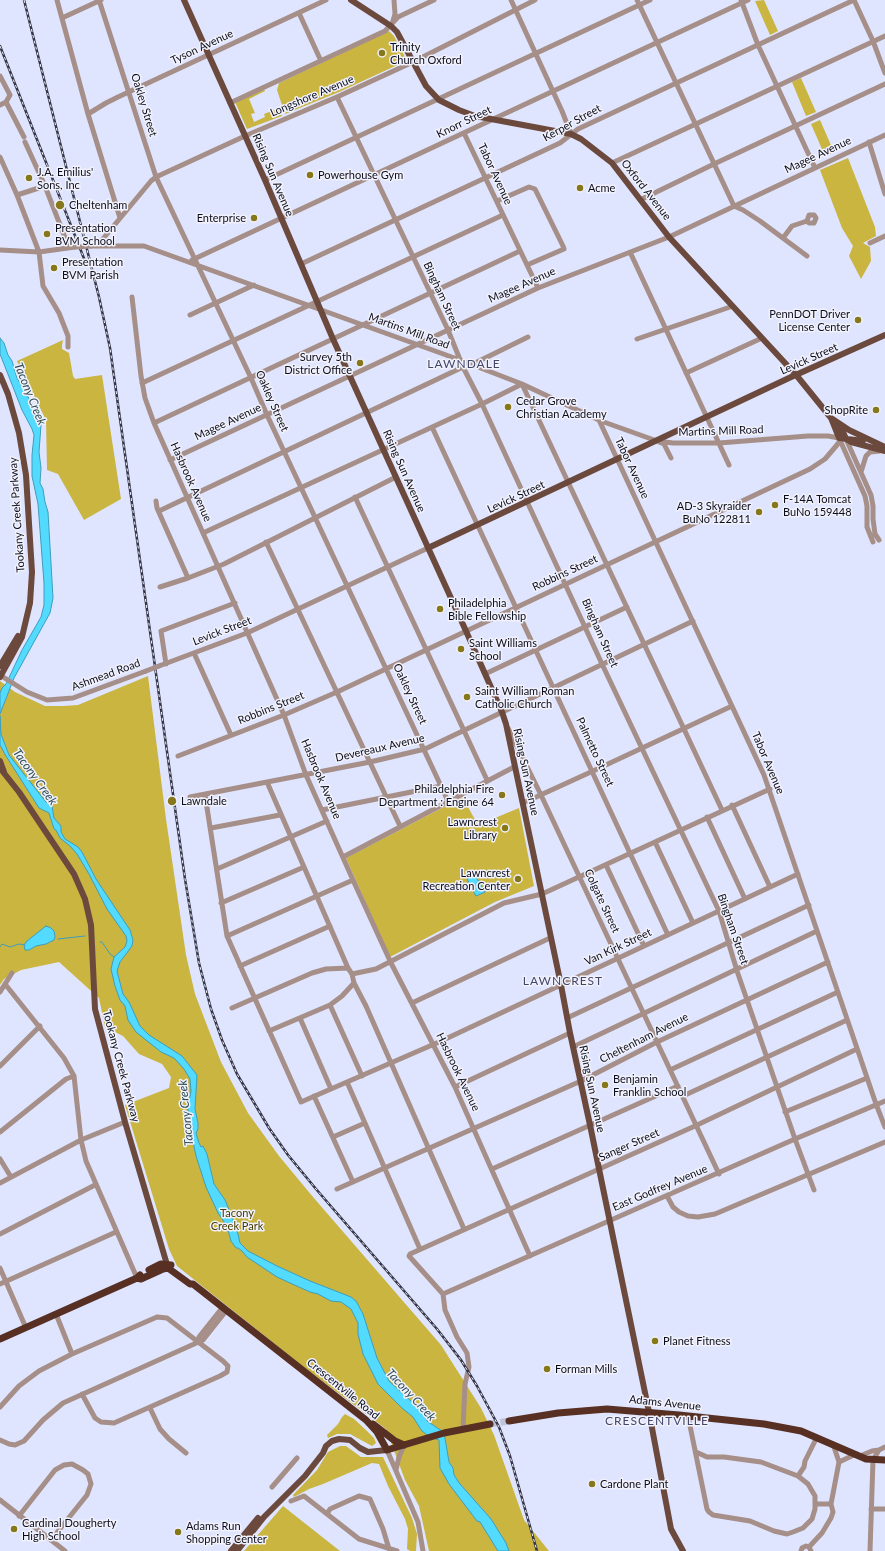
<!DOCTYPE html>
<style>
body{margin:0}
canvas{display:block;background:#dfe4ff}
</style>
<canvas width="885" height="1551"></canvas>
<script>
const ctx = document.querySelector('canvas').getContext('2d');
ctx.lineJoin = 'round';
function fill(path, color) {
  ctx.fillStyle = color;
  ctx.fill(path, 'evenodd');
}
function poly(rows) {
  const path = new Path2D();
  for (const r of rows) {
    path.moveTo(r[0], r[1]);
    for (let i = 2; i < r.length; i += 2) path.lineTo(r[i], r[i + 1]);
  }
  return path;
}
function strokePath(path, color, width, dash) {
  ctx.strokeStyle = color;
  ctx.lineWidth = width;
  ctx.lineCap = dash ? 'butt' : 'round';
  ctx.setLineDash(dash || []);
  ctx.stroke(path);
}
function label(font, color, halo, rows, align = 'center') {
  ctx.font = font + ' Lato,sans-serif';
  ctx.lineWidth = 3;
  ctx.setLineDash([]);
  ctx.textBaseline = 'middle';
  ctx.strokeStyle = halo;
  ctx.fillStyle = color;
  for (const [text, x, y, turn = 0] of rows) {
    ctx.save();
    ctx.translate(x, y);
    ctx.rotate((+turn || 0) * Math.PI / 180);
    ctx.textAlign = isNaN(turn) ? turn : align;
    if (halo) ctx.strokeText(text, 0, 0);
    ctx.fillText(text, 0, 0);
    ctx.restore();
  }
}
const green = poly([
 [764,0,778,31,770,35,755,1],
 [389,31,394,36,406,59,406,61,339,92,285,114,277,90,279,83],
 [801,78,816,112,806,116,792,82],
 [264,89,265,91,249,99,255,113,251,114,254,122,265,117,264,114,274,110,279,110,282,116,247,129,235,102],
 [820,120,834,152,825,156,811,124],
 [848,158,875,227,876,236,863,243,870,247,871,261,861,279,849,256,853,246,842,228,820,170],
 [63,340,62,345,62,349,69,353,73,376,75,379,102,375,121,499,84,520,58,474,47,470,46,420,17,361],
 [148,676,166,819,186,955,195,994,221,1062,248,1113,279,1156,313,1197,441,1345,481,1408,494,1435,524,1520,549,1551,429,1551,419,1506,405,1480,386,1429,305,1368,177,1266,169,1249,125,1105,169,1088,171,1077,162,1064,139,1054,123,1036,105,1027,99,998,59,962,21,970,4,979,0,985,0,681,15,692,45,706,63,706,78,705],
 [461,798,463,798,478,825,519,808,534,886,495,902,390,957,346,858],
 [345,1414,354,1419,367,1431,374,1438,376,1443,372,1446,350,1434,337,1434,328,1438,327,1435,338,1424,342,1417],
 [340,1446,346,1446,361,1457,383,1457,412,1518,417,1534,416,1551,410,1551,407,1549,408,1529,405,1519,388,1486,379,1464,372,1463,323,1484,309,1489,294,1497,293,1495,317,1470,328,1452],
 [283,1506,340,1551,244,1551]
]);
const water = poly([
 [0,338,4,343,8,355,12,361,17,378,34,407,41,425,39,452,41,468,40,483,43,489,45,502,48,512,53,598,50,613,14,678,0,714,0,693,2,688,6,684,22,650,41,617,44,605,44,583,38,504,32,476,32,455,34,435,32,429,22,410,0,354,0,338],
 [0,716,1,734,9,755,46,802,52,806,54,818,61,826,61,832,65,839,78,847,82,852,96,879,130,930,133,940,132,946,120,962,117,971,123,994,129,1002,140,1026,149,1035,182,1056,197,1075,195,1109,198,1123,198,1129,196,1133,199,1143,201,1147,203,1146,207,1154,214,1184,225,1200,237,1230,240,1243,248,1251,277,1266,310,1281,351,1297,356,1301,363,1314,377,1358,389,1381,423,1412,427,1421,442,1431,445,1438,449,1462,453,1468,454,1475,460,1484,491,1519,506,1543,509,1551,498,1551,480,1522,477,1521,449,1484,440,1468,439,1440,430,1437,422,1431,413,1417,402,1408,378,1384,363,1354,358,1334,358,1323,351,1309,341,1302,331,1301,318,1294,310,1292,277,1277,247,1257,242,1251,238,1248,236,1248,231,1241,227,1226,218,1213,206,1187,196,1156,192,1137,189,1130,188,1107,191,1091,190,1079,184,1069,174,1058,161,1052,136,1032,128,1020,125,1006,120,1000,115,986,111,969,114,957,125,947,127,941,126,936,107,909,89,874,77,854,70,846,60,838,56,830,54,829,49,813,39,808,6,756,0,745,0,716],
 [475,875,485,892,476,896,467,879,475,875],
 [46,926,51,928,54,931,55,937,54,940,46,944,36,946,29,950,25,950,24,945,27,941,46,926]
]);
const stream = poly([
 [58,939,85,936],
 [100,942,102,942,110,954,114,957],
 [0,947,2,944,10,947,19,944,25,945]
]);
const highwayTunnel = poly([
 [490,1424,509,1421]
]);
const minor = poly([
 [57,0,88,114,120,218],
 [99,0,156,177,251,378,267,415,448,801],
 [511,0,562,111,571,134],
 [637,0,734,206],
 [741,0,758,45,815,168],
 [854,0,873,41,885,73],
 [299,13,321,61],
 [62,18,101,0],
 [393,21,395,14,394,0],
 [0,76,10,95,6,102],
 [337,97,448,330,463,367,482,404,602,664,719,911,737,971,795,1139,814,1190],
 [6,102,24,137],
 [230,103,385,31,398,17,434,0],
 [0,105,6,102],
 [88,114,106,103,118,97,326,0],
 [464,133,538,288],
 [25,142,45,186,69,248],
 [869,142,885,194],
 [0,157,17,195,39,252,43,286,59,313,68,336,68,347],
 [612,163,885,36],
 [265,180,650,0],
 [17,195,45,186],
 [640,200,714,164,885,84],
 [497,201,529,187,535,189,563,246,564,249,527,265],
 [734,206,743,210,760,221,807,256],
 [783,238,792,226,807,221,809,223,814,223,816,218,814,215,809,215,807,221],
 [870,243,885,236],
 [91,246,144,246,460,360,522,384,601,421,657,441,673,443,719,443,808,436,828,436,839,438,865,496,867,506,867,527,873,542],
 [97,246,151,181,156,177,245,136,337,97,413,62,535,0],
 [0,250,39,252,75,247],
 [630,252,729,465],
 [192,260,748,0],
 [301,264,560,143,578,129,854,0],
 [132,297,141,376,145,398,154,423,284,715,306,775,353,880,391,963,455,1087,530,1256],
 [190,315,254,285],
 [637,339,733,306],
 [471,365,528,337],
 [686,373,762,338],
 [142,383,503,215],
 [599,420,764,775,876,1104,885,1127],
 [154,423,520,251],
 [432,427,668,935],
 [846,439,871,495,873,506,873,519,875,534,879,540],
 [659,442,664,444,671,458],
 [170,460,538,288,669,237,885,135],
 [861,472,866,456,870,452,880,451],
 [355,497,487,780],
 [156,501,157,508,188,578],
 [159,511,463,367],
 [203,533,482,404,522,384,722,810],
 [266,542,400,826],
 [160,587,188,578,224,564,396,477],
 [194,653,231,735],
 [166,664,161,631,235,603],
 [159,666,247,633,428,548],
 [485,674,627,607],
 [0,675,27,692,47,700,73,698,146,671],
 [508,728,541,795,719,1174],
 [178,756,284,715,337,692,810,469,825,459,837,445,840,440],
 [267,782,348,968,352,974,354,983,366,1006,464,1229],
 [205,795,227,936,301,1102,439,1042,798,874],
 [190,797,370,762,425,749,693,621],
 [523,803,593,771,732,706],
 [732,805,770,887],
 [322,810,441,786],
 [707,817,745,899],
 [211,828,280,815],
 [655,842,693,923],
 [343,857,514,767],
 [606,865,644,946],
 [217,869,327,821],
 [221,903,304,867],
 [227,936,353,880],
 [240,966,330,926],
 [352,974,376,969,504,903,542,894,770,789],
 [5,984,64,1058,74,1076,81,1140,86,1161,137,1278],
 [0,992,12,973],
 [412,1003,550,938],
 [330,1005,362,1076],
 [232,1008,312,973,326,969,348,968],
 [300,1018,331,1089],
 [567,1018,809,905],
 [269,1031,330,1005,342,996,354,983],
 [573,1047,817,931],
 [0,1066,40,1026],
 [670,1070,838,992],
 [347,1082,420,1249],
 [455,1087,570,1033],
 [314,1096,353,1182],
 [683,1096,847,1020],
 [785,1112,867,1078],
 [0,1132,66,1079,74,1076],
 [333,1137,365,1123],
 [0,1159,11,1177],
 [492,1169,678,1086],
 [0,1183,81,1140,125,1122],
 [337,1189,581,1081,657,1042,828,962],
 [667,1196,673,1207,679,1212,688,1216,698,1217,715,1214,885,1142],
 [0,1234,95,1185],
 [0,1268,26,1328],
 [0,1284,116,1232],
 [443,1294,795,1139,885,1101],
 [56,1314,72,1354],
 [198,1342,199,1337,222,1308],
 [0,1407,19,1386,39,1371,72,1354,157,1317,167,1318,223,1361,228,1366,227,1372,220,1376,114,1423,101,1422,95,1418,82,1394],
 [150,1408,160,1429,169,1439,186,1453],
 [688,1416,707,1509,709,1512,713,1515,750,1521,774,1531,787,1534,793,1532,803,1528,812,1519,815,1509,815,1496,808,1484,798,1476,761,1462,724,1457,707,1457,696,1452],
 [463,1429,465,1384,469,1367,467,1353,457,1337,445,1310,443,1294,409,1256,410,1254,695,1126,857,1049],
 [0,1440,9,1444,15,1445,24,1441,43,1420,63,1403,203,1340,226,1311],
 [833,1444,839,1462,856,1454],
 [387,1450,418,1522,423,1551],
 [860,1456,872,1451,879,1450],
 [396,1470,399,1457,404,1445],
 [798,1476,804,1467,805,1461,817,1437],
 [272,1487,297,1458],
 [0,1500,65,1551],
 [291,1501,304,1496,359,1539,397,1551],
 [816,1504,831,1504],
 [871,1509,885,1509],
 [327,1514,330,1509,359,1496,370,1499,383,1529,389,1549],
 [19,1516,55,1470,64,1465,72,1464,83,1470,88,1474,91,1484,87,1495,51,1540],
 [809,1547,822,1533,831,1518,833,1512,831,1504,839,1462],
 [801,1551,802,1548,806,1546,809,1547,811,1551],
 [870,1551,873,1460,879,1450,885,1447]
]);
const major = poly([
 [184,0,265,180,333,339,466,631,502,712,506,724,561,985,570,1033,590,1125,649,1412,671,1529,683,1551],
 [351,0,391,26,397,32,426,86,439,100,459,110,475,116,571,134,581,139,612,163,669,237,797,376,831,418,849,430,885,447],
 [0,375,8,394,19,433,26,475,32,572,30,603,22,637,0,677],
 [831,418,839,438,863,441],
 [840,425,846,439,851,442,885,451],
 [428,548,789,378,885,335],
 [0,666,18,636],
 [0,761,4,772],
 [0,768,19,792,74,874,85,899,91,925,95,1009,125,1122,168,1268],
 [231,1551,258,1518],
 [237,1551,264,1517,305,1476,323,1453,326,1446,332,1441,339,1439,350,1440,360,1448,368,1452,387,1450]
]);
const highway = poly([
 [149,1270,161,1264,171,1265],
 [137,1278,141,1279,163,1269,168,1268,190,1284,193,1284,366,1420,377,1432,387,1450,444,1433,490,1424],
 [0,1339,137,1278,140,1275],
 [509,1421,558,1413,607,1409,679,1415,764,1424,801,1431,866,1459,885,1460],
 [373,1424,395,1441,404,1445]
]);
const rail = poly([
 [24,0,99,297,110,348,185,879,199,963,211,1009,222,1040,237,1074,269,1128,288,1155,316,1189,437,1329,461,1360,477,1386,499,1427,510,1456,537,1551],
 [0,46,85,261]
]);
const minorBridge = poly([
 [75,247,91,246],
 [146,671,159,666]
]);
const markers = [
 [382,53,4,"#86771a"],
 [310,175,4,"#86771a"],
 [29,178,4,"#86771a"],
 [580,188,4,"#86771a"],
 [60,205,5,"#86771a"],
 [254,218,4,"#86771a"],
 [47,234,4,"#86771a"],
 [54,268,4,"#86771a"],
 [858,320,4,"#86771a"],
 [360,363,4,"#86771a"],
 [508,407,4,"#86771a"],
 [876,410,4,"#86771a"],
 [775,505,4,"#86771a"],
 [759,512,4,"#86771a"],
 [440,609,4,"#86771a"],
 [461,649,4,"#86771a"],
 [467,697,4,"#86771a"],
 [502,795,4,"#86771a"],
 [172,801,5,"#86771a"],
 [505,828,4,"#86771a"],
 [518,879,4,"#86771a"],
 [605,1085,4,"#86771a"],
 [655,1341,4,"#86771a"],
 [547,1369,4,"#86771a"],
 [592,1484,4,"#86771a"],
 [14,1529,4,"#86771a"],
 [178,1532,4,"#86771a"]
];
const streetNames = [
 ["Tyson Avenue",202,47,-25],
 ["Longshore Avenue",312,96,-23],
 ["Oakley Street",144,105,73],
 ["Knorr Street",464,122,-26],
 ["Kerper Street",572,123,-29],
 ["Magee Avenue",818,155,-25],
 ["Tabor Avenue",495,174,65],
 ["Rising Sun Avenue",273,175,67],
 ["Oxford Avenue",646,190,52],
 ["Magee Avenue",522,285,-24],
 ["Bingham Street",442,296,65],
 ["Martins Mill Road",409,331,20],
 ["Levick Street",809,359,-24],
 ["Oakley Street",272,401,66],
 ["Magee Avenue",228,422,-25],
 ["Martins Mill Road",721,431,-2],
 ["Tabor Avenue",632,468,65],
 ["Rising Sun Avenue",404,471,66],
 ["Hasbrook Avenue",191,482,66],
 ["Levick Street",516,497,-25],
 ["Tookany Creek Parkway",17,515,-94],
 ["Robbins Street",565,573,-25],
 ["Levick Street",222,631,-21],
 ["Bingham Street",600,633,66],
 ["Ashmead Road",106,675,-20],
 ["Oakley Street",410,694,65],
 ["Robbins Street",271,708,-22],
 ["Devereaux Avenue",380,748,-13],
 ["Palmetto Street",595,752,65],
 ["Tabor Avenue",768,763,67],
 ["Rising Sun Avenue",526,772,78],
 ["Hasbrook Avenue",321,779,67],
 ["Colgate Street",602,901,65],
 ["Bingham Street",733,929,71],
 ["Van Kirk Street",618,947,-25],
 ["Cheltenham Avenue",644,1038,-27],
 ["Tookany Creek Parkway",121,1066,75],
 ["Hasbrook Avenue",458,1072,64],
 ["Rising Sun Avenue",592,1089,78],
 ["Sanger Street",629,1145,-24],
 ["East Godfrey Avenue",660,1188,-23],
 ["Crescentville Road",343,1389,39],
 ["Adams Avenue",665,1403,6]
];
const poiNames = [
 ["Trinity",390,47],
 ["Church Oxford",390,60],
 ["J.A. Emilius'",37,172],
 ["Sons, Inc",37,185],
 ["Powerhouse Gym",318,175],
 ["Acme",588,188],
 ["Cheltenham",69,205],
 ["Enterprise",246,218,"right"],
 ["Presentation",55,228],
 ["BVM School",55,241],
 ["Presentation",62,262],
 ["BVM Parish",62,275],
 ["PennDOT Driver",850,314,"right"],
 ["License Center",850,327,"right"],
 ["Survey 5th",352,357,"right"],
 ["District Office",352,370,"right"],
 ["Cedar Grove",516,401],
 ["Christian Academy",516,414],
 ["ShopRite",868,410,"right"],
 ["F-14A Tomcat",783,499],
 ["BuNo 159448",783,512],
 ["AD-3 Skyraider",751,506,"right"],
 ["BuNo 122811",751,519,"right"],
 ["Philadelphia",448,603],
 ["Bible Fellowship",448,616],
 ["Saint Williams",469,643],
 ["School",469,656],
 ["Saint William Roman",475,691],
 ["Catholic Church",475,704],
 ["Philadelphia Fire",494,789,"right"],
 ["Department : Engine 64",494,802,"right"],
 ["Lawndale",181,801],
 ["Lawncrest",497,822,"right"],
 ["Library",497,835,"right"],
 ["Lawncrest",510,873,"right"],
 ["Recreation Center",510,886,"right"],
 ["Benjamin",613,1079],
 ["Franklin School",613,1092],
 ["Planet Fitness",663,1341],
 ["Forman Mills",555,1369],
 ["Cardone Plant",600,1484],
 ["Cardinal Dougherty",22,1523],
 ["High School",22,1536],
 ["Adams Run",186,1526],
 ["Shopping Center",186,1539]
];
const parkNames = [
 ["Tacony",237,1213],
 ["Creek Park",237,1226]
];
const neighbourhoodNames = [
 ["LAWNDALE",464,364],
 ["LAWNCREST",563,981],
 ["CRESCENTVILLE",657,1421]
];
const waterNames = [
 ["Tacony Creek",30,394,68],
 ["Tacony Creek",35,777,54],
 ["Tacony Creek",186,1113,-96],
 ["Tacony Creek",411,1395,47]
];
fill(green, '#cab541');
fill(water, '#53dbff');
strokePath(water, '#3e9dbb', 1);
strokePath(stream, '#3e9dbb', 1);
strokePath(highwayTunnel, '#bfc4dd', 7, [7, 3.5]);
strokePath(minor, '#a58f88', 5);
strokePath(major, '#6c493d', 6);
strokePath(highway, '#573023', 7);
strokePath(rail, '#343547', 2.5);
strokePath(rail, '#f1f2fb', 1, [3]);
strokePath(minorBridge, '#a58f88', 5);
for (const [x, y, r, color] of markers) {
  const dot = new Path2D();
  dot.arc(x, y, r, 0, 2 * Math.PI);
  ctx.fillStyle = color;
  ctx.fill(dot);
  strokePath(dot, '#f1f2fb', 1.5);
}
label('11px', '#0c0d1c', '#f1f2fb', streetNames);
label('11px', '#0c0d1c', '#f1f2fb', poiNames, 'left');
label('11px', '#453b00', '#f1f2fb', parkNames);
ctx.letterSpacing = '1px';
label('12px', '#44476c', '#f1f2fb', neighbourhoodNames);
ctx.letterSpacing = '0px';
label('italic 12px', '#304d56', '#f1f2fb', waterNames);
</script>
